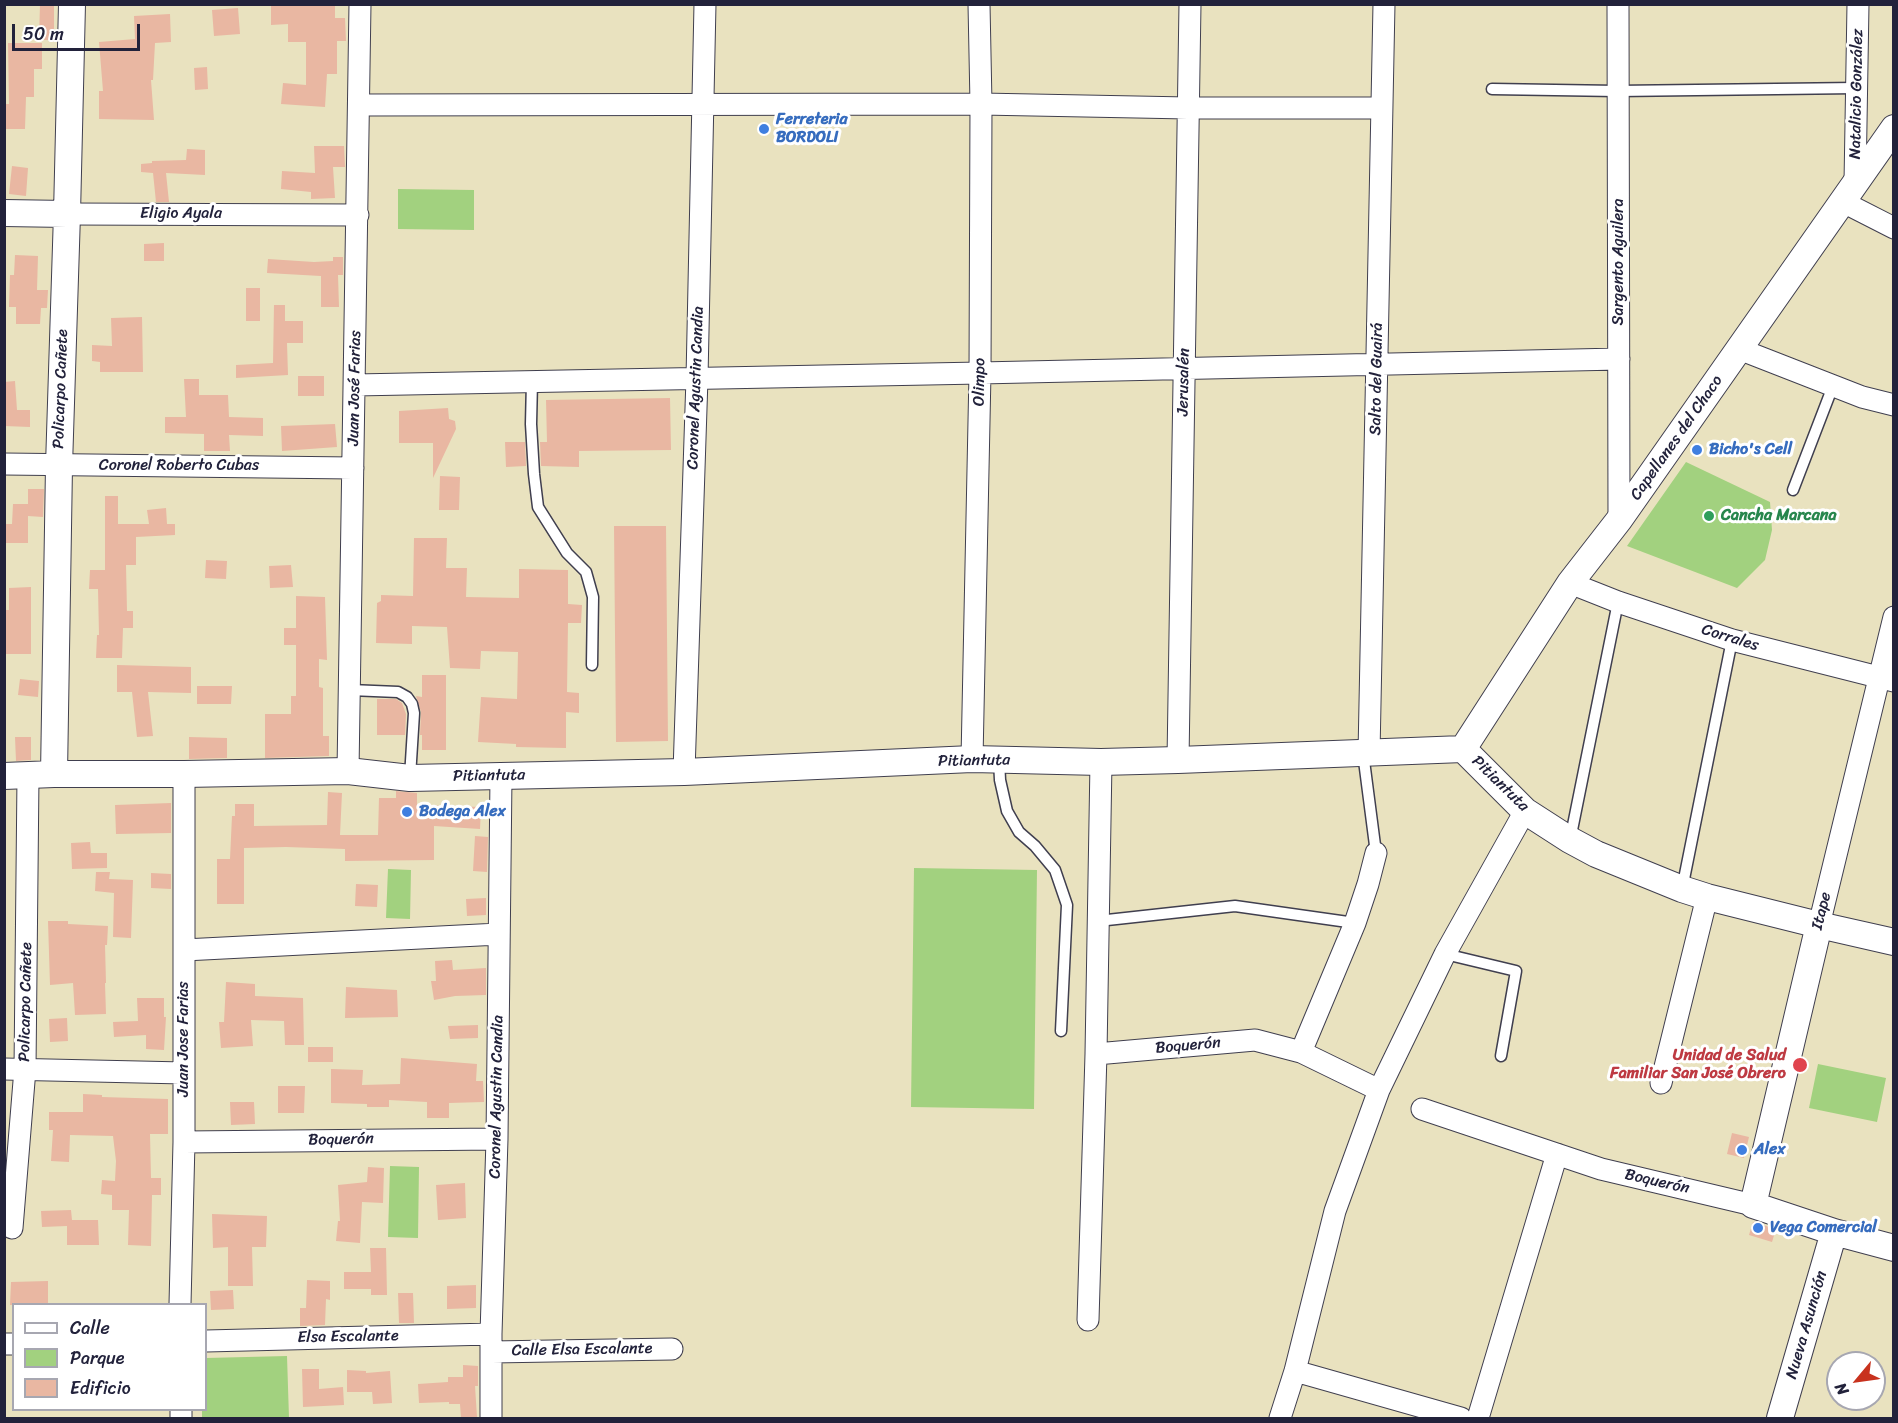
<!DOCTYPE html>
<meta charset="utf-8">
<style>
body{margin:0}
#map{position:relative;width:1898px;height:1423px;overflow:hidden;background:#e9e2bf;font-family:Sriracha,sans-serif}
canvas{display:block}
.frame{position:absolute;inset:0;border:6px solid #22223b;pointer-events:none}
.legend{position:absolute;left:12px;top:1303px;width:195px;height:108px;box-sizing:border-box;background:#fff;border:2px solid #a7a7b1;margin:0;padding:8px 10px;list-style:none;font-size:18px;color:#22223b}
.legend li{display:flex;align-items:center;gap:12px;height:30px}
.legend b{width:30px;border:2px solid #a7a7b1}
.north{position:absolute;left:1826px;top:1351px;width:60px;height:60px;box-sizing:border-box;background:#fff;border:2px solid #a7a7b1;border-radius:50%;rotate:241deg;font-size:16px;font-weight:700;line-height:24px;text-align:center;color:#22223b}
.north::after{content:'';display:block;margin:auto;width:21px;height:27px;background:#c8321e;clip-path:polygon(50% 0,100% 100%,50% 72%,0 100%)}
.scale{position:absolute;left:12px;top:24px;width:128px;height:27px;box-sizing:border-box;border:3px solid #22223b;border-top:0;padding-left:8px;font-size:18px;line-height:21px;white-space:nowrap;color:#22223b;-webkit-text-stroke:4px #fff;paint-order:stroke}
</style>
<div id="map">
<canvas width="1898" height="1423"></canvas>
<div class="frame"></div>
<ul class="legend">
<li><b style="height:8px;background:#fff"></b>Calle</li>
<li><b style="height:16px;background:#a2d17f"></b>Parque</li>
<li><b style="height:16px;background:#e9b7a2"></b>Edificio</li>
</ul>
<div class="north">N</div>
<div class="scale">50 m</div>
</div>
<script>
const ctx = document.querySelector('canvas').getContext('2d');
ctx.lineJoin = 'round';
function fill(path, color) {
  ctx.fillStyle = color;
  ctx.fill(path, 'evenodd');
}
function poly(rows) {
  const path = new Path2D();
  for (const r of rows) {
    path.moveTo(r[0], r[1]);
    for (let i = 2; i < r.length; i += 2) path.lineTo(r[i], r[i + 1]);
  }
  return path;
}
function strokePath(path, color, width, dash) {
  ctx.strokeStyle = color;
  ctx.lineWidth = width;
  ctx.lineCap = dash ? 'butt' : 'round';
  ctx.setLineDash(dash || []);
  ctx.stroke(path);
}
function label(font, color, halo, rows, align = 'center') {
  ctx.font = font + ' Sriracha,sans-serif';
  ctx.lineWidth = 6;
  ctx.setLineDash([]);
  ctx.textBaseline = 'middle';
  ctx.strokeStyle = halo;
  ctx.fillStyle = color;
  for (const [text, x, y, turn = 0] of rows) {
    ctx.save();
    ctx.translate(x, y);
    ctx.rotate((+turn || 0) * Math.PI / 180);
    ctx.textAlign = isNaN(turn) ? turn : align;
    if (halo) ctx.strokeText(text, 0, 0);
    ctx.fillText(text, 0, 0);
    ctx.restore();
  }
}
const green = poly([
 [398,189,474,190,474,230,398,229],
 [1686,462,1770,502,1772,530,1765,560,1737,588,1627,546],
 [914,868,1037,870,1034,1109,911,1107],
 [388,869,411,870,410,919,386,918],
 [1818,1064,1886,1078,1877,1122,1809,1108],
 [390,1166,419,1167,418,1238,388,1237],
 [287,1356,289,1418,202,1418,202,1410,206,1410,206,1358]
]);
const building = poly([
 [40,4,54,4,54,40,39,40],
 [271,4,335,4,335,18,345,18,346,41,337,41,337,74,327,74,325,107,281,104,283,83,306,85,306,42,288,42,288,24,271,25],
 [238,8,240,34,214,36,212,10],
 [170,14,171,42,155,43,153,80,151,80,154,120,99,119,99,91,103,91,99,42,135,39,134,16],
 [8,43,42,43,42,69,34,69,34,97,26,97,25,129,4,129,4,104,9,104],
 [207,67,208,89,195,90,194,68],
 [314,146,344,146,345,167,333,167,335,198,311,199,311,192,281,189,282,171,315,173],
 [187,149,205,150,205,175,166,173,169,202,156,202,153,173,141,172,141,164,152,163,152,161,186,160],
 [12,166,28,168,26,196,9,194],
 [164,243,164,261,144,261,144,244],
 [15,255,38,256,37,290,48,290,47,308,41,308,40,324,16,324,16,307,9,307,10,275,14,275],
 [333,257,343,257,343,275,338,275,339,307,321,307,321,276,267,273,268,259,314,262,333,261],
 [246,288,260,288,260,321,246,321],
 [274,305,285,305,285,321,303,321,303,343,287,343,288,375,236,378,236,365,273,363],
 [142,317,143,372,100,372,100,362,92,361,92,345,112,346,111,318],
 [298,376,324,376,324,396,298,396],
 [184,379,199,379,199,395,228,395,229,417,263,418,263,436,229,435,230,451,204,451,204,434,165,433,165,417,186,417],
 [15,381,17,410,30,410,30,427,4,426,4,382],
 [670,398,671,450,579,451,579,467,541,466,540,442,547,442,546,400],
 [448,408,449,419,455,421,456,429,433,478,433,443,399,443,399,411],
 [335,424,337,447,282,451,281,426],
 [505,442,525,442,526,466,506,467],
 [440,476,460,477,459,510,439,510],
 [28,489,44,489,43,517,28,516,28,543,4,543,4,524,12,524,13,504,28,504],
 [105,496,118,496,118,524,149,524,147,510,166,508,167,524,175,524,175,535,136,537,136,565,126,565,127,611,133,611,133,628,123,628,122,658,96,658,97,635,99,635,98,589,89,589,90,570,105,570],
 [614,526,666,526,668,741,616,742],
 [414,538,447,538,446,568,467,568,466,597,519,598,519,569,568,570,568,604,582,605,581,623,568,623,567,692,579,693,579,713,566,712,566,748,516,747,516,744,478,742,481,697,517,699,518,652,481,651,480,669,450,668,447,627,412,626,412,644,376,643,377,603,381,601,381,595,413,596],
 [206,560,227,561,226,579,205,578],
 [291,565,293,587,270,588,269,566],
 [31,587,31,654,4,654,4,610,9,610,9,588],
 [296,596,325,597,327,660,319,659,319,687,323,688,323,736,329,736,329,756,265,758,265,714,291,714,291,696,296,696,296,645,284,645,284,628,296,628],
 [117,665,191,667,191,693,148,692,153,736,137,737,132,692,117,692],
 [422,675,446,675,446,750,422,750,422,735,420,735,421,712,416,696,422,697],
 [20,679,39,681,38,697,18,695],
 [197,686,232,686,231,704,197,704],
 [377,699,396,699,402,703,406,714,405,735,377,735],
 [15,737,31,737,31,760,16,761],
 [189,737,227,738,227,758,189,759],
 [396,791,417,793,417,805,481,807,480,829,434,826,434,860,345,861,345,849,286,847,244,848,244,904,217,904,217,859,230,859,232,816,235,816,235,804,254,804,254,826,327,825,328,792,342,793,340,835,378,835,379,798,396,798],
 [171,803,171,833,116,834,115,805],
 [475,836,488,837,487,872,473,871],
 [90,842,91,853,107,853,107,868,72,869,71,843],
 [96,872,110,872,109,879,133,880,131,938,113,937,114,893,95,891],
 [151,873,171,874,171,889,151,888],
 [356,884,378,885,377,907,355,906],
 [486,898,486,915,467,916,466,899],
 [48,921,68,921,68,924,108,926,107,945,105,945,106,983,105,983,106,1014,75,1015,73,983,50,985],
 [452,960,453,970,486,968,486,995,455,996,434,1000,431,981,436,981,435,961],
 [226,982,255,984,255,996,303,998,304,1045,285,1045,284,1021,251,1020,253,1046,221,1048,219,1022,224,1022],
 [346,987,397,990,398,1017,345,1018],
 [137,998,164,998,164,1017,166,1017,164,1050,146,1049,146,1035,114,1037,113,1022,138,1021],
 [67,1018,68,1041,50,1042,49,1019],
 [478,1025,478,1038,450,1039,448,1026],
 [308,1047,333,1047,333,1062,308,1062],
 [401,1058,477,1064,476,1081,483,1081,484,1102,449,1103,449,1118,427,1118,427,1102,389,1100,389,1107,367,1107,367,1104,331,1103,331,1069,363,1070,362,1085,400,1084],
 [278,1086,305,1086,304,1113,278,1113],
 [83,1094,102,1095,102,1097,168,1099,168,1134,150,1134,151,1178,161,1178,161,1195,152,1195,151,1246,128,1245,129,1210,112,1210,112,1195,101,1194,102,1180,115,1181,116,1161,113,1136,70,1135,69,1162,51,1161,53,1130,49,1130,49,1112,83,1112],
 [230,1102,254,1102,255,1124,231,1125],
 [1732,1133,1749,1137,1744,1158,1727,1154],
 [368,1167,384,1168,383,1203,362,1202,360,1243,336,1241,338,1221,340,1221,338,1185,367,1182],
 [465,1183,466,1218,438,1220,436,1185],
 [71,1210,72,1220,98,1220,99,1245,67,1245,67,1226,42,1227,41,1211],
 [212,1214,267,1216,266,1247,252,1247,253,1286,228,1286,228,1247,213,1248],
 [1753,1222,1776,1229,1772,1242,1749,1235],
 [370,1248,386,1248,387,1295,371,1295,371,1289,344,1289,344,1272,371,1272],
 [307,1280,330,1281,330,1300,326,1299,325,1325,300,1326,300,1308,306,1308],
 [48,1281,48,1305,10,1305,11,1282],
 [476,1285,476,1308,447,1309,447,1286],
 [233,1290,234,1309,211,1310,210,1291],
 [398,1293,413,1293,414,1323,399,1323],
 [463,1365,478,1366,478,1386,475,1386,477,1417,461,1418,460,1404,449,1404,449,1402,419,1403,418,1384,448,1382,448,1377,463,1377],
 [302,1369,319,1369,319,1389,343,1387,344,1405,303,1407],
 [347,1370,366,1371,366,1373,390,1371,392,1403,373,1404,372,1392,347,1392]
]);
const service = poly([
 [1492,89,1617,91,1856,88],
 [532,381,531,424,534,474,538,507,567,553,586,572,593,597,592,665],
 [1793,490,1833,386],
 [350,690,398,692,407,697,412,704,414,713,410,777],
 [1363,753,1376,853],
 [999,760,1000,780,1007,811,1019,832,1035,846,1055,870,1067,905,1061,1031],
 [1570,840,1618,602],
 [1682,889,1732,640],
 [1098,921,1235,906,1355,923],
 [1445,954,1516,971,1501,1056]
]);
const minor = poly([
 [1618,4,1619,520],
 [360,105,981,104,1188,108,1381,108],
 [1855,183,1858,4],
 [1843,202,1894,228],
 [67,214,358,215],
 [1739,349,1862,397,1894,405],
 [355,385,980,373,1619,359],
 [4,464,353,468],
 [1570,583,1618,602,1732,640,1894,681],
 [1369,753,1384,4],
 [972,759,980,373,981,104,979,4],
 [1178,760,1190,4],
 [348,771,360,4],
 [684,772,697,378,705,4],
 [1819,925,1894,617],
 [184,950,499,934],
 [1301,1052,1355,923,1368,884,1376,853],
 [1096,1054,1255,1040,1301,1052,1379,1090],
 [4,1069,184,1073],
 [1661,1083,1707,897],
 [1422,1109,1601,1169,1753,1205],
 [184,1142,497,1139],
 [12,1228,25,1069,28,776],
 [180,1304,184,1142,184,774],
 [1088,1320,1096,1054,1101,762],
 [206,1341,491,1334],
 [4,1344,14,1344],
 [492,1352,672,1349],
 [1295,1371,1461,1418],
 [181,1410,181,1418],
 [491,1418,491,1334,497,1139,501,776],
 [1280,1418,1295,1371,1335,1211,1379,1090,1445,954,1525,811],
 [1478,1418,1557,1154]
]);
const tertiary = poly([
 [4,213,67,214],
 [1463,749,1570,583,1619,520,1894,128],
 [54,774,59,466,67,214,72,4],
 [4,776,54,774,184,774,348,771,410,778,501,776,684,772,972,759,1101,762,1178,760,1463,749,1525,811,1570,840,1596,854,1682,889,1707,897,1819,925,1894,942],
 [1819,925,1753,1205,1834,1232,1894,1248],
 [1780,1418,1834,1232]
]);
const markers = [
 [764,129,6,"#3f7fe0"],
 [1697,450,6,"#3f7fe0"],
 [1709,516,6,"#2e9e5b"],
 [407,812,6,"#3f7fe0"],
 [1800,1065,8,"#e0444e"],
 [1742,1150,6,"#3f7fe0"],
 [1758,1228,6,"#3f7fe0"]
];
const streetNames = [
 ["Natalicio González",1857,94,-89],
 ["Eligio Ayala",181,214],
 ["Sargento Aguilera",1619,262,-90],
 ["Salto del Guairá",1377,379,-89],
 ["Olimpo",980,382,-89],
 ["Jerusalén",1184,382,-89],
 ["Juan José Farias",355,388,-89],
 ["Coronel Agustin Candia",696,388,-88],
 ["Policarpo Cañete",61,389,-88],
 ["Capellanes del Chaco",1677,438,-55],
 ["Coronel Roberto Cubas",179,466],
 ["Corrales",1730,638,17],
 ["Pitiantuta",974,761,-1],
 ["Pitiantuta",489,776,-1],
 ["Pitiantuta",1500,784,44],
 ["Itape",1822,911,-76],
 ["Policarpo Cañete",26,1002,-89],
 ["Juan Jose Farias",184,1039,-90],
 ["Boquerón",1188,1046,-5],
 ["Coronel Agustin Candia",497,1097,-89],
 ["Boquerón",341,1140,-1],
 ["Boquerón",1657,1182,13],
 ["Nueva Asunción",1807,1325,-74],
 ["Elsa Escalante",348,1337,-1],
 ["Calle Elsa Escalante",582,1350,-1]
];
const shopNames = [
 ["Ferreteria",776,120],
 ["BORDOLI",776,138],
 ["Bicho's Cell",1709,450],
 ["Bodega Alex",419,812],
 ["Alex",1754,1150],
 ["Vega Comercial",1770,1228]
];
const leisureNames = [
 ["Cancha Marcana",1721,516]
];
const healthNames = [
 ["Unidad de Salud",1786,1056],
 ["Familiar San José Obrero",1786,1074]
];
fill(green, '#a2d17f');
fill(building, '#e9b7a2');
strokePath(service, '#403f4f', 13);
strokePath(minor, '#403f4f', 23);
strokePath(tertiary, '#403f4f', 28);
strokePath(service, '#fff', 10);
strokePath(minor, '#fff', 21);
strokePath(tertiary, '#fff', 26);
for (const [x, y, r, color] of markers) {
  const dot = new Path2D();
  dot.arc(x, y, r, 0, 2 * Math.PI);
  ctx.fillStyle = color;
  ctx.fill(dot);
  strokePath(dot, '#fff', 2);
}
label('16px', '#22223b', '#fff', streetNames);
label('bold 16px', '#366cbe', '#fff', shopNames, 'left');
label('bold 16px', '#27864d', '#fff', leisureNames, 'left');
label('bold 16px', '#be3a42', '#fff', healthNames, 'right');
</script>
